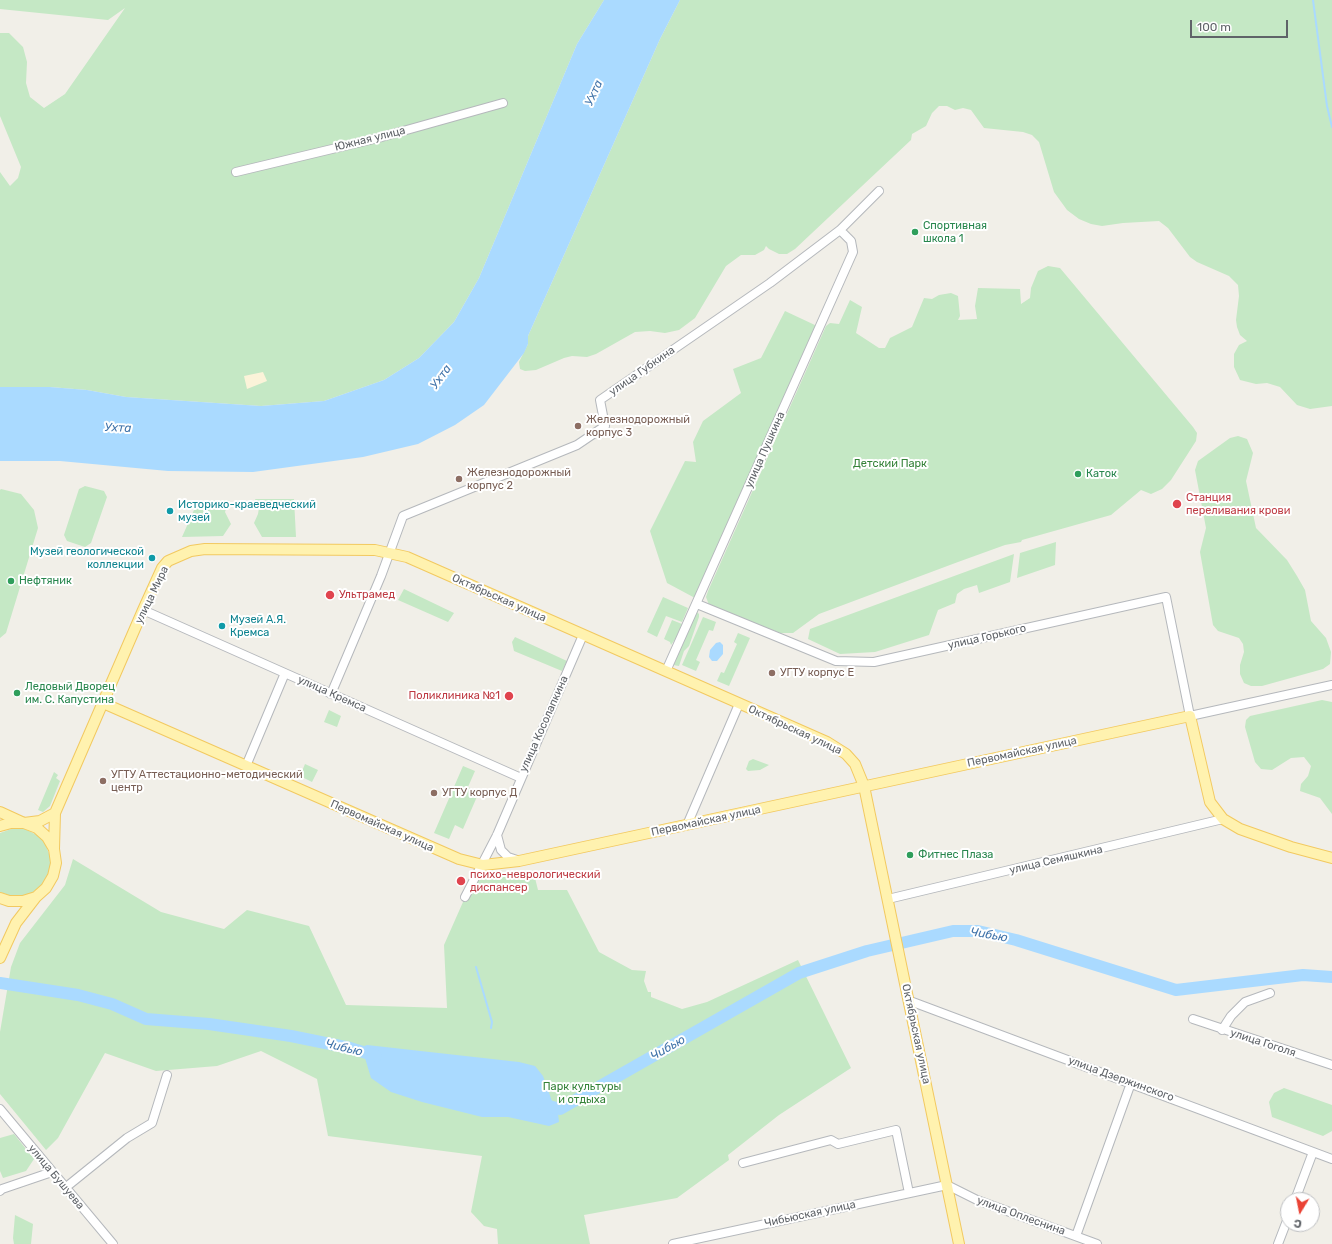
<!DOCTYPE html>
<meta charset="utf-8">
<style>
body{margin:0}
#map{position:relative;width:1332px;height:1244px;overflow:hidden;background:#f1efe8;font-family:Rubik,sans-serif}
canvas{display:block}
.north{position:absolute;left:1280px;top:1192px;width:40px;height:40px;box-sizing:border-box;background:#fff;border:1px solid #bfc1c3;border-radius:50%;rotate:190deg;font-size:11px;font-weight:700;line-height:16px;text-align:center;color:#5f6368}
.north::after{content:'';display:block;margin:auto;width:14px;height:18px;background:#ea4335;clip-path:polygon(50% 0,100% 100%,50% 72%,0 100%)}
.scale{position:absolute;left:1190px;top:20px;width:98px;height:18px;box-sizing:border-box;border:2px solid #5f6368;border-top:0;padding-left:5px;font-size:12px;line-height:14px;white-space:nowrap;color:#5f6368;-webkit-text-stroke:3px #fff;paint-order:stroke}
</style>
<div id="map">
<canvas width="1332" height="1244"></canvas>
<div class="north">С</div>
<div class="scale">100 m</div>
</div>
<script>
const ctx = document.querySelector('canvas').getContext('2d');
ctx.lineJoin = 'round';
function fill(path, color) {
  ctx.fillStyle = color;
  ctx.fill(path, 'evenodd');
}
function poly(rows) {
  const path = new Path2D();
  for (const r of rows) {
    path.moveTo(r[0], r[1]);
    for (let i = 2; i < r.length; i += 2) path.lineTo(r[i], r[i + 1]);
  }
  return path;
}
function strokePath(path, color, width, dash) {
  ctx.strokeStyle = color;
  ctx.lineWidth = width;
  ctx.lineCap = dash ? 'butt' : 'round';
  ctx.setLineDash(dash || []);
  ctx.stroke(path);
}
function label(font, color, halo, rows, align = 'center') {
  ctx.font = font + ' Rubik,sans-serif';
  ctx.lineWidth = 4;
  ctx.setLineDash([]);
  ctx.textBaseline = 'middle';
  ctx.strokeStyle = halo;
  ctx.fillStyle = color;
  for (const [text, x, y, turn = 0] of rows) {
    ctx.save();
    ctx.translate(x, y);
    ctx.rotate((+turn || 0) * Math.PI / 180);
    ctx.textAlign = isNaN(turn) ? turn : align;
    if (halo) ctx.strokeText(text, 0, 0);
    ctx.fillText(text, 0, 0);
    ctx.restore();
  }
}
const green = poly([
 [0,0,604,0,577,44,479,278,454,322,419,358,384,380,324,401,261,406,126,397,87,390,50,387,0,387,0,172,10,186,18,178,21,167,0,116,0,33,9,33,23,47,27,62,26,83,30,97,44,108,65,94,125,8,108,20,0,9],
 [680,0,1332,0,1332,406,1310,409,1297,405,1280,387,1267,383,1256,384,1240,380,1234,367,1234,354,1239,345,1247,341,1240,335,1237,327,1236,320,1239,296,1238,285,1229,276,1197,262,1190,257,1168,228,1159,221,1123,223,1102,226,1091,224,1079,219,1067,210,1054,192,1039,142,1032,135,1023,132,984,128,971,110,963,108,955,110,947,106,939,106,932,113,926,126,912,134,911,140,795,249,787,254,779,254,769,249,766,246,764,250,755,255,741,255,726,266,695,318,679,330,665,333,650,331,635,332,596,354,587,357,572,356,564,358,536,370,525,371,520,369,519,362,528,344,528,336,660,39],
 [1048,266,1060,268,1193,427,1197,433,1196,441,1171,480,1162,489,1151,494,1141,490,1111,515,1022,540,1021,542,1005,545,958,562,819,614,793,633,780,633,709,605,706,597,708,591,826,326,830,323,839,324,850,300,862,307,856,333,879,348,885,348,890,338,912,327,924,298,932,299,939,295,951,293,958,296,960,316,958,320,977,319,975,306,978,288,1020,289,1021,304,1030,298,1031,288,1038,271],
 [785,311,817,326,695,598,667,583,650,531,685,461,696,462,693,442,703,421,741,393,733,369,761,358],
 [1238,436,1247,439,1253,453,1246,481,1256,528,1287,560,1297,576,1305,590,1311,621,1326,638,1331,652,1330,664,1323,669,1262,686,1251,686,1244,683,1240,674,1240,665,1244,652,1243,644,1239,638,1218,631,1213,625,1200,552,1206,528,1195,470,1198,461,1230,438],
 [85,486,104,491,107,497,91,543,85,547,67,541,64,535,79,489],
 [1,489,21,494,34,510,38,528,6,633,0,638,0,490],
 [255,499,294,499,296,537,262,537,254,523,258,514,259,508],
 [229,500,225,512,231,524,223,536,182,537,198,501],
 [1056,542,1055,565,1017,578,1020,553],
 [1014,554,1010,582,979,593,977,585,964,589,957,594,955,603,938,610,929,635,875,652,840,654,808,639,810,629],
 [404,589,454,613,448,622,398,600],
 [663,597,688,608,682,622,666,616,657,637,647,632],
 [697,612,699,614,699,617,689,646,684,651,679,666,673,665,672,663],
 [703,617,716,622,713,631,709,630,696,660,700,662,696,671,682,665],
 [672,620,682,624,676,638,671,645,670,642,664,639],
 [738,633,750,638,729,686,717,681,721,672,724,673,737,644,734,642],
 [515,637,567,661,562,671,514,651,512,642],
 [1322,700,1332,702,1332,814,1320,798,1300,791,1301,784,1308,776,1311,766,1304,757,1291,758,1272,770,1261,769,1255,762,1245,727,1246,720,1250,716],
 [329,710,341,716,337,727,324,722],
 [753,759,769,765,760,770,748,771,746,769,749,761],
 [305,764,318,770,312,782,300,776],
 [463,766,475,771,468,787,479,792,463,829,455,825,449,839,434,833],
 [54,772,58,775,56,778,60,781,50,806,43,812,38,810],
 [14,828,23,828,39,836,45,843,51,859,51,868,44,884,29,895,20,896,11,896,0,892,0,833],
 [73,859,161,912,224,929,247,910,309,926,346,1005,447,1008,444,945,463,902,477,881,486,878,534,874,538,890,567,890,599,952,632,970,646,971,644,981,648,992,651,992,651,997,682,1009,707,1002,798,960,851,1068,779,1115,728,1155,729,1160,677,1198,584,1215,590,1244,498,1244,497,1229,484,1226,471,1212,482,1156,328,1136,317,1079,261,1051,217,1066,156,1071,105,1053,58,1138,46,1150,0,1094,0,1032,11,967,20,943,65,885],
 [1284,1088,1332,1105,1332,1131,1323,1136,1272,1117,1269,1102,1274,1093],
 [14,1134,34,1159,26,1171,3,1178,0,1171,0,1138],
 [15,1215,33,1224,31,1244,14,1244,13,1238]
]);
const sand = poly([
 [263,372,267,381,247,389,244,376]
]);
const water = poly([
 [604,0,680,0,660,39,528,336,528,344,524,353,484,405,455,425,418,444,363,457,253,472,168,471,60,461,0,461,0,387,50,387,87,390,126,397,261,406,324,401,384,380,419,358,454,322,479,278,577,44],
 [720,642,723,645,723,654,717,661,712,661,709,657,710,650,716,643],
 [367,1045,519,1062,535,1066,543,1076,553,1104,557,1104,559,1122,549,1126,508,1117,482,1117,422,1102,391,1092,371,1078,365,1058,361,1056,362,1047]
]);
const stream = poly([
 [1313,0,1327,106,1332,127],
 [476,967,492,1022,491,1028]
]);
const river = poly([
 [0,983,78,995,112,1004,146,1019,209,1024,291,1036,350,1048,376,1056],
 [542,1104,560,1109,799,973,867,951,953,931,978,931,1016,940,1176,990,1303,975,1332,977]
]);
const minor = poly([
 [236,172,378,138,503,103],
 [697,604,836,661,874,662,1166,597,1190,716,1332,685],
 [143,610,521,778],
 [666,671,853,252,851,241,840,230],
 [331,694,381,576,403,516,577,445,605,426,600,400,770,283,840,230,879,191],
 [246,766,285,673],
 [687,825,739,704],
 [497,835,501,850,508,857,517,860],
 [465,897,497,835,583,635],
 [888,899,1223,819],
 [910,1001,1332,1159],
 [1193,1019,1332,1065],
 [1222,1030,1231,1016,1245,1002,1270,993],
 [0,1109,113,1244],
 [743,1163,831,1140,838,1144,896,1130,909,1193],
 [65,1188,127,1138,152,1123,167,1075],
 [0,1191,2,1189,52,1172],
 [1295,1200,1313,1152],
 [1076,1236,1131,1083],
 [673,1244,947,1185,977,1200,1097,1244],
 [1278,1244,1288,1218]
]);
const major = poly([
 [103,703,459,859,483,865,519,861,1190,716,1210,802,1223,819,1240,829,1291,847,1332,858],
 [0,812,24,823,40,821,55,813],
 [0,826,11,823,24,823,37,828,47,837,54,849,56,863,53,876,46,888,36,897,23,901,9,901,0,898],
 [54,849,55,813,143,610,162,568,168,561,191,551,205,549,375,550,407,557,827,742,846,754,855,764,864,786,959,1244],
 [0,958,16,923,36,897]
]);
const markers = [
 [915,232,4,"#2e9e5b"],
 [578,426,4,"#8d6e63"],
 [1078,474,4,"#2e9e5b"],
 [459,479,4,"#8d6e63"],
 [1177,504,5,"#e0444e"],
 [170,511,4,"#0f9aa8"],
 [152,558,4,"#0f9aa8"],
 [11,581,4,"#2e9e5b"],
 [330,595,5,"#e0444e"],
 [222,626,4,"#0f9aa8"],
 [772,673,4,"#8d6e63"],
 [17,693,4,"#2e9e5b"],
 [509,696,5,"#e0444e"],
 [103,781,4,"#8d6e63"],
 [434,793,4,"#8d6e63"],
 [910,855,4,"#2e9e5b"],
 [461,881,5,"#e0444e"]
];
const streetNames = [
 ["Южная улица",370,139,-14],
 ["улица Губкина",642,371,-35],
 ["улица Пушкина",765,450,-66],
 ["улица Мира",152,595,-64],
 ["Октябрьская улица",499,598,24],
 ["улица Горького",987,637,-13],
 ["улица Кремса",332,694,24],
 ["улица Косолапкина",544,724,-66],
 ["Октябрьская улица",795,730,25],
 ["Первомайская улица",1022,752,-12],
 ["Первомайская улица",706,821,-12],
 ["Первомайская улица",382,826,24],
 ["улица Семяшкина",1056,860,-13],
 ["Октябрьская улица",916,1034,78],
 ["улица Гоголя",1263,1043,18],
 ["улица Дзержинского",1121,1079,20],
 ["улица Бушуева",56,1177,50],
 ["Чибьюская улица",810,1214,-12],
 ["улица Оплеснина",1021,1216,20]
];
const leisureNames = [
 ["Спортивная",923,226],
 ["школа 1",923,239],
 ["Каток",1086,474],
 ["Нефтяник",19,581],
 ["Ледовый Дворец",25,687],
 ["им. С. Капустина",25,700],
 ["Фитнес Плаза",918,855]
];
const educationNames = [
 ["Железнодорожный",586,420],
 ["корпус 3",586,433],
 ["Железнодорожный",467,473],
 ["корпус 2",467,486],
 ["УГТУ корпус Е",780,673],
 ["УГТУ Аттестационно-методический",111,775],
 ["центр",111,788],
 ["УГТУ корпус Д",442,793]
];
const parkNames = [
 ["Детский Парк",890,464],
 ["Парк культуры",582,1087],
 ["и отдыха",582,1100]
];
const healthNames = [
 ["Станция",1186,498],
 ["переливания крови",1186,511],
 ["Ультрамед",339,595],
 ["Поликлиника №1",500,696,"right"],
 ["психо-неврологический",470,875],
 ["диспансер",470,888]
];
const cultureNames = [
 ["Историко-краеведческий",178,505],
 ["музей",178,518],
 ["Музей геологической",144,552,"right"],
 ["коллекции",144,565,"right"],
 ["Музей А.Я.",230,620],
 ["Кремса",230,633]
];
const waterNames = [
 ["Ухта",594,93,-66],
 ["Ухта",441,377,-54],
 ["Ухта",118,428,2],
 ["Чибью",989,935,10],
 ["Чибью",344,1048,14],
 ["Чибью",668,1048,-30]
];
fill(green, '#c5e8c5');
fill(sand, '#fbf3d9');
fill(water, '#aadaff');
strokePath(stream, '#aadaff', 2);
strokePath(river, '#aadaff', 12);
strokePath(minor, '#b5b8bc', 10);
strokePath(major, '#f2c960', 12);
strokePath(minor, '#fff', 8);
strokePath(major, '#fff2af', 10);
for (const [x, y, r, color] of markers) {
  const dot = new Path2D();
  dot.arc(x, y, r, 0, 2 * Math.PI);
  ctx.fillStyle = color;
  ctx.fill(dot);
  strokePath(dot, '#fff', 1.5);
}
label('11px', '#5f6368', '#fff', streetNames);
label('11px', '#27864d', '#fff', leisureNames, 'left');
label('11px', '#785e54', '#fff', educationNames, 'left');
label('11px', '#348238', '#fff', parkNames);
label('11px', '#be3a42', '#fff', healthNames, 'left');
label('11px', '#0d838f', '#fff', cultureNames, 'left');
label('italic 12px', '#4174aa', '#fff', waterNames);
</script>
